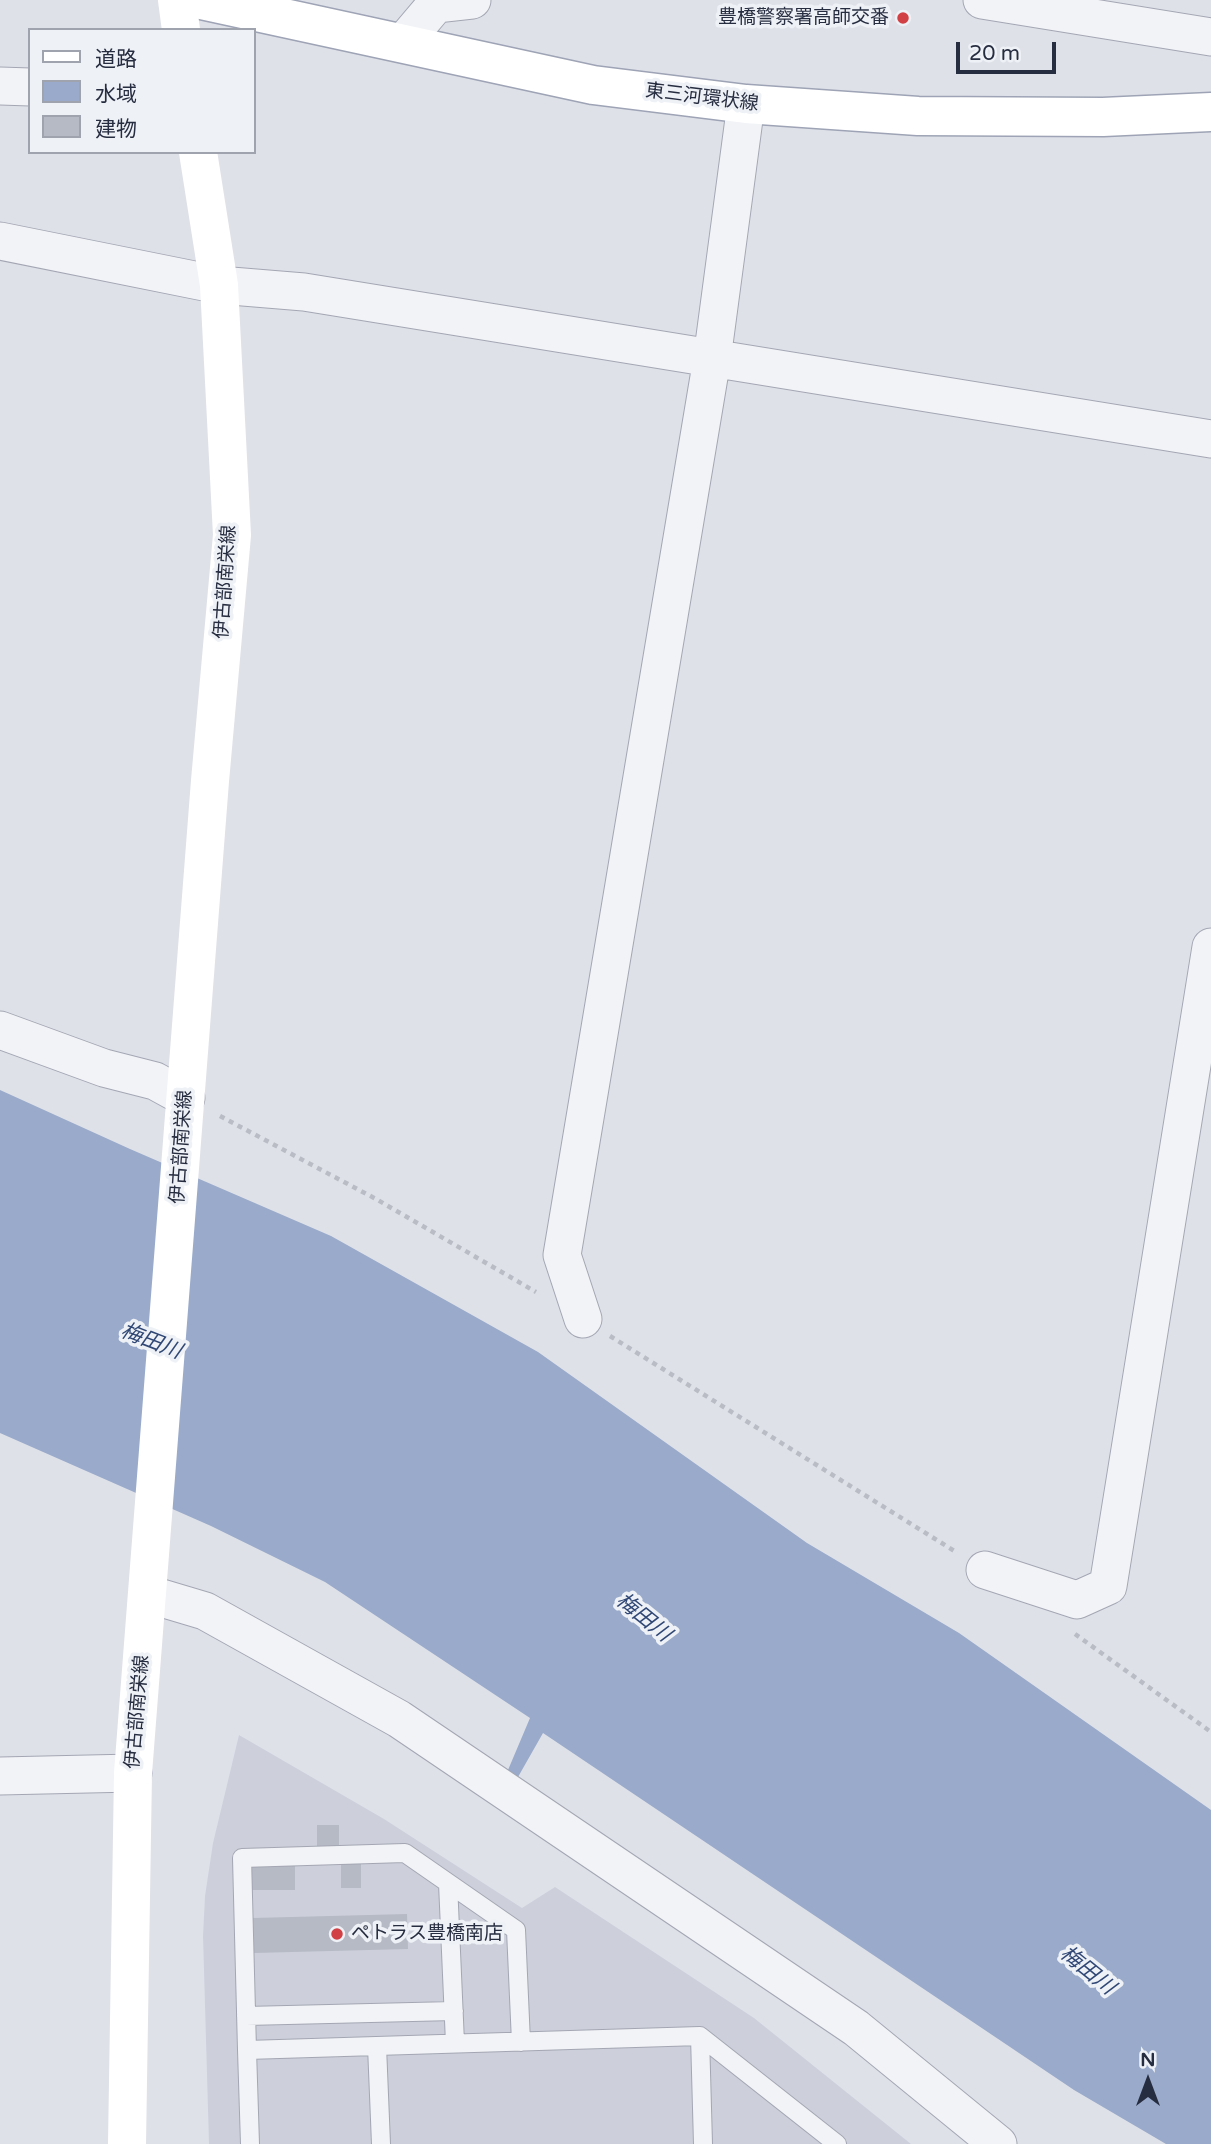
<!DOCTYPE html>
<meta charset="utf-8">
<style>
body{margin:0}
#map{position:relative;width:1211px;height:2144px;overflow:hidden;background:#dfe1e9;font-family:"Varela Round","Noto Sans JP",sans-serif}
canvas{display:block}
.legend{position:absolute;left:28px;top:28px;width:228px;height:126px;box-sizing:border-box;background:#eef1f6;border:2px solid #9ea3ad;margin:0;padding:9px 12px;list-style:none;font-size:21px;color:#272d40}
.legend li{display:flex;align-items:center;gap:14px;height:35px}
.legend b{width:35px;border:2px solid #9ea3ad}
.north{position:absolute;left:1113px;top:2046px;width:70px;height:70px;-webkit-text-stroke:5px #eef1f6;paint-order:stroke;rotate:0deg;font-size:19px;font-weight:700;line-height:28px;text-align:center;color:#272d40}
.north::after{content:'';display:block;margin:auto;width:24px;height:32px;background:#272d40;clip-path:polygon(50% 0,100% 100%,50% 72%,0 100%)}
.scale{position:absolute;left:956px;top:42px;width:100px;height:32px;box-sizing:border-box;border:4px solid #272d40;border-top:0;padding-left:9px;font-size:21px;line-height:24px;white-space:nowrap;color:#272d40;-webkit-text-stroke:5px #eef1f6;paint-order:stroke}
</style>
<div id="map">
<canvas width="1211" height="2144"></canvas>
<ul class="legend">
<li><b style="height:9px;background:#fff"></b>道路</li>
<li><b style="height:19px;background:#99aaca"></b>水域</li>
<li><b style="height:19px;background:#b6bac5"></b>建物</li>
</ul>
<div class="north">N</div>
<div class="scale">20 m</div>
</div>
<script>
const ctx = document.querySelector('canvas').getContext('2d');
ctx.lineJoin = 'round';
function fill(path, color) {
  ctx.fillStyle = color;
  ctx.fill(path, 'evenodd');
}
function poly(rows) {
  const path = new Path2D();
  for (const r of rows) {
    path.moveTo(r[0], r[1]);
    for (let i = 2; i < r.length; i += 2) path.lineTo(r[i], r[i + 1]);
  }
  return path;
}
function strokePath(path, color, width, dash) {
  ctx.strokeStyle = color;
  ctx.lineWidth = width;
  ctx.lineCap = dash ? 'butt' : 'round';
  ctx.setLineDash(dash || []);
  ctx.stroke(path);
}
function label(font, color, halo, rows, align = 'center') {
  ctx.font = font + ' "Varela Round","Noto Sans JP",sans-serif';
  ctx.lineWidth = 7;
  ctx.setLineDash([]);
  ctx.textBaseline = 'middle';
  ctx.strokeStyle = halo;
  ctx.fillStyle = color;
  for (const [text, x, y, turn = 0] of rows) {
    ctx.save();
    ctx.translate(x, y);
    ctx.rotate((+turn || 0) * Math.PI / 180);
    ctx.textAlign = isNaN(turn) ? turn : align;
    if (halo) ctx.strokeText(text, 0, 0);
    ctx.fillText(text, 0, 0);
    ctx.restore();
  }
}
const built = poly([
 [239,1735,384,1819,522,1908,555,1887,754,2018,911,2144,209,2144,203,1936,205,1896,213,1843]
]);
const water = poly([
 [0,1090,130,1149,331,1236,538,1352,807,1543,959,1633,1211,1810,1211,2144,1166,2144,1074,2090,543,1733,518,1777,508,1770,530,1718,325,1582,211,1526,0,1433]
]);
const building = poly([
 [317,1825,339,1825,339,1848,317,1848],
 [341,1864,361,1864,361,1888,341,1888],
 [295,1865,295,1890,252,1890,251,1866],
 [407,1914,408,1949,254,1953,253,1918]
]);
const path = poly([
 [220,1116,376,1199,536,1292],
 [610,1336,956,1552],
 [1075,1634,1211,1732]
]);
const lane = poly([
 [448,1883,455,2043],
 [246,2016,454,2011],
 [700,2036,703,2144],
 [377,2046,381,2144],
 [247,2050,242,1858,405,1853,516,1930,521,2042],
 [250,2144,247,2050,700,2036,837,2144]
]);
const street = poly([
 [982,0,1211,37],
 [403,43,436,4,472,0],
 [0,86,30,87],
 [0,241,219,285,304,292,1211,439],
 [0,1030,104,1068,155,1081,186,1098],
 [583,1319,562,1255,712,359,746,104],
 [985,1570,1077,1600,1108,1586,1211,947],
 [148,1594,205,1611,399,1719,856,2028,998,2144],
 [0,1776,133,1773]
]);
const secondary = poly([
 [177,0,181,30],
 [127,2144,133,1773,210,781,232,535,219,285,198,152]
]);
const primary = poly([
 [201,0,593,85,746,104,918,116,1103,117,1211,112]
]);
const markers = [
 [903,18,7,"#d14044"],
 [337,1934,7,"#d14044"]
];
const poiNames = [
 ["豊橋警察署高師交番",889,18],
 ["ペトラス豊橋南店",351,1934,"left"]
];
const streetNames = [
 ["東三河環状線",702,98,7],
 ["伊古部南栄線",226,582,-86],
 ["伊古部南栄線",182,1147,-86],
 ["伊古部南栄線",138,1712,-85]
];
const waterNames = [
 ["梅田川",151,1342,21],
 ["梅田川",643,1618,39],
 ["梅田川",1087,1971,39]
];
fill(built, '#cdd0db');
fill(water, '#99aaca');
fill(building, '#b6bac5');
strokePath(lane, '#a4a7b3', 20);
strokePath(street, '#a4a7b3', 39);
strokePath(primary, '#9ea4b5', 41);
strokePath(path, '#b9bcc4', 4.5, [5, 5]);
strokePath(lane, '#f2f3f7', 18);
strokePath(street, '#f2f3f7', 37);
strokePath(secondary, '#fff', 38);
strokePath(primary, '#fff', 38);
for (const [x, y, r, color] of markers) {
  const dot = new Path2D();
  dot.arc(x, y, r, 0, 2 * Math.PI);
  ctx.fillStyle = color;
  ctx.fill(dot);
  strokePath(dot, '#eef1f6', 2.5);
}
label('19px', '#272d40', '#eef1f6', poiNames, 'right');
label('19px', '#272d40', '#eef1f6', streetNames);
label('italic 21px', '#304775', '#eef1f6', waterNames);
</script>
